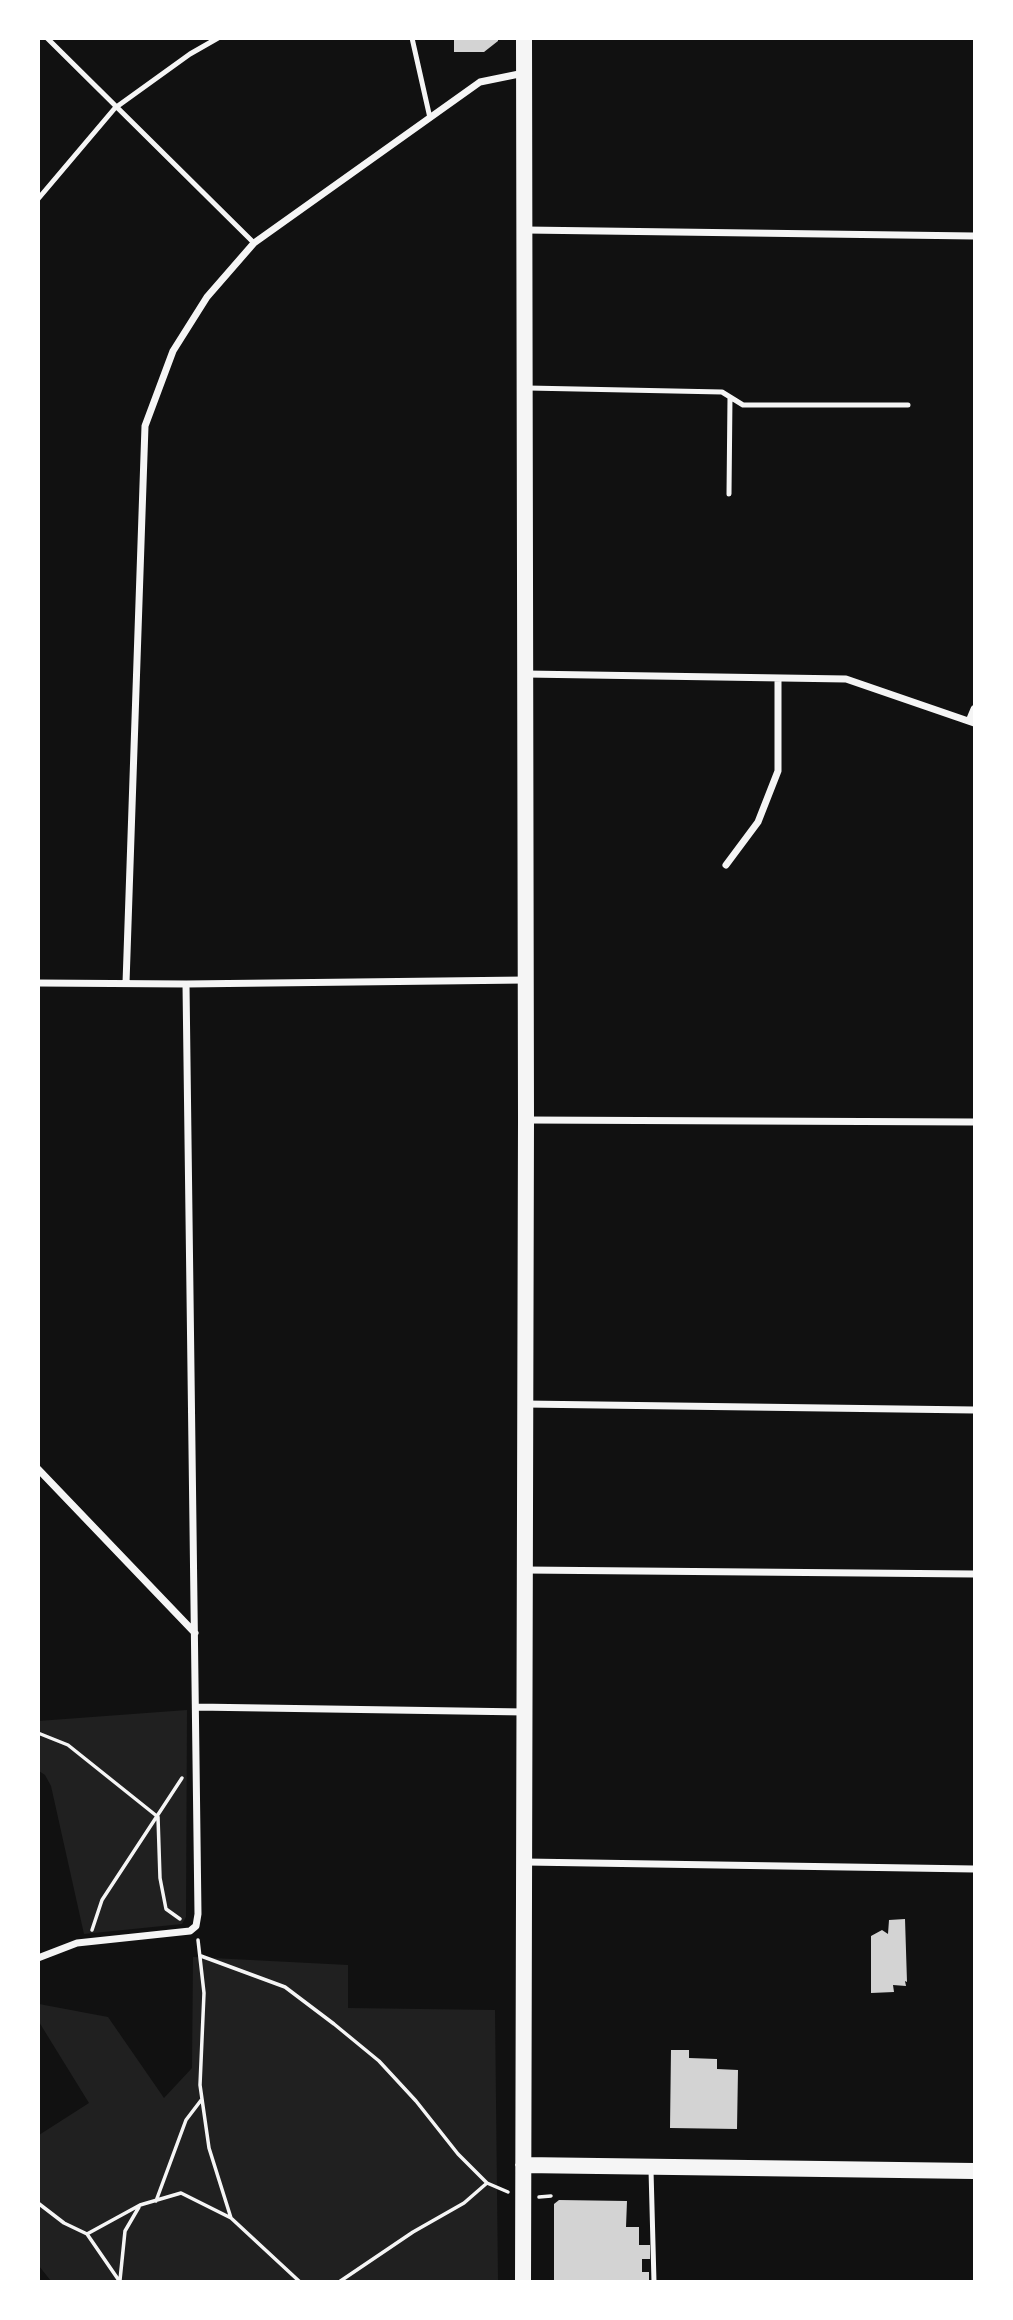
<!DOCTYPE html>
<style>
body{margin:0}
#map{position:relative;width:1013px;height:2320px;overflow:hidden;background:#111;font-family:"Archivo Narrow",sans-serif}
canvas{display:block}
.frame{position:absolute;inset:0;border:40px solid #fff;pointer-events:none}
</style>
<div id="map">
<canvas width="1013" height="2320"></canvas>
<div class="frame"></div>
</div>
<script>
const ctx = document.querySelector('canvas').getContext('2d');
ctx.lineJoin = 'round';
function fill(path, color) {
  ctx.fillStyle = color;
  ctx.fill(path, 'evenodd');
}
function poly(rows) {
  const path = new Path2D();
  for (const r of rows) {
    path.moveTo(r[0], r[1]);
    for (let i = 2; i < r.length; i += 2) path.lineTo(r[i], r[i + 1]);
  }
  return path;
}
function strokePath(path, color, width, dash) {
  ctx.strokeStyle = color;
  ctx.lineWidth = width;
  ctx.lineCap = dash ? 'butt' : 'round';
  ctx.setLineDash(dash || []);
  ctx.stroke(path);
}
const green = poly([
 [187,1710,186,1917,182,1924,84,1934,51,1786,45,1775,39,1771,38,1721],
 [193,1957,348,1965,348,2008,495,2010,498,2281,51,2281,39,2266,39,2135,89,2103,39,2022,39,2004,108,2017,164,2098,192,2068]
]);
const building = poly([
 [454,38,498,38,498,41,484,52,454,52],
 [905,1919,907,1982,905,1981,906,1986,893,1985,894,1992,871,1993,871,1936,882,1930,888,1934,889,1920],
 [671,2050,689,2050,689,2058,717,2059,717,2069,738,2070,737,2129,670,2128],
 [559,2200,627,2201,626,2227,639,2227,639,2245,650,2245,650,2259,642,2259,642,2272,649,2272,649,2281,554,2281,554,2204]
]);
const path = poly([
 [38,1733,68,1745,158,1817,160,1878,166,1909,180,1919],
 [92,1930,102,1900,182,1778],
 [198,1940,204,1993,200,2085,209,2148,231,2218,300,2282],
 [201,1956,285,1987,334,2024,379,2061,416,2101,458,2154,487,2183],
 [539,2197,551,2196],
 [156,2201,186,2120,202,2099],
 [38,2203,64,2223,87,2234,120,2282],
 [87,2234,140,2205,181,2193,231,2218],
 [120,2280,125,2231,139,2207],
 [339,2282,413,2232,464,2203,487,2183,508,2192]
]);
const service = poly([
 [47,38,254,243],
 [412,38,430,118],
 [38,199,115,108,190,54,218,38],
 [528,388,722,392,743,405,908,405],
 [729,494,730,397],
 [651,2170,654,2282]
]);
const minor = poly([
 [526,230,974,236],
 [526,674,846,679,974,723],
 [969,721,974,709],
 [726,865,758,822,778,771,778,678],
 [38,983,186,984,525,980],
 [126,983,145,426,173,351,207,297,254,243,480,82,524,73],
 [527,1120,974,1122],
 [525,1404,974,1410],
 [38,1469,195,1633],
 [525,1570,974,1574],
 [196,1707,525,1712],
 [526,1862,974,1869],
 [38,1958,77,1943,190,1931,196,1926,198,1914,186,984]
]);
const primary = poly([
 [523,2165,974,2171],
 [523,2282,526,1120,524,38]
]);
fill(green, '#202020');
fill(building, '#d3d3d3');
strokePath(path, '#f5f5f5', 3.5);
strokePath(service, '#f5f5f5', 5);
strokePath(minor, '#f5f5f5', 7);
strokePath(primary, '#f5f5f5', 16);
</script>
